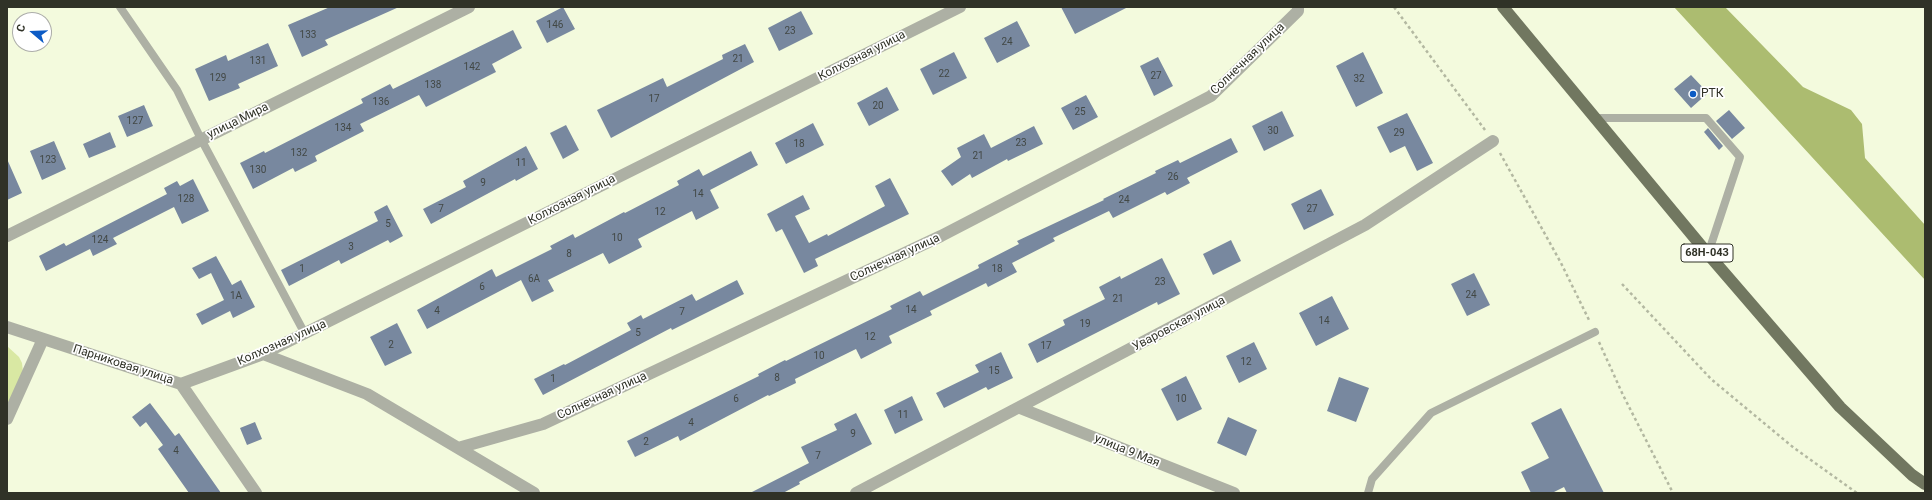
<!DOCTYPE html>
<meta charset="utf-8">
<style>
body{margin:0}
#map{position:relative;width:1932px;height:500px;overflow:hidden;background:#f3fadd;font-family:Roboto,sans-serif}
canvas{display:block}
.frame{position:absolute;inset:0;border:8px solid #303227;pointer-events:none}
.north{position:absolute;left:12px;top:12px;width:40px;height:40px;box-sizing:border-box;background:#fff;border:1px solid #acada9;border-radius:50%;rotate:289deg;font-size:11px;font-weight:700;line-height:16px;text-align:center;color:#303227}
.north::after{content:'';display:block;margin:auto;width:14px;height:18px;background:#0c5bc5;clip-path:polygon(50% 0,100% 100%,50% 72%,0 100%)}
</style>
<div id="map">
<canvas width="1932" height="500"></canvas>
<div class="frame"></div>
<div class="north">С</div>
</div>
<script>
const ctx = document.querySelector('canvas').getContext('2d');
ctx.lineJoin = 'round';
function fill(path, color) {
  ctx.fillStyle = color;
  ctx.fill(path, 'evenodd');
}
function poly(rows) {
  const path = new Path2D();
  for (const r of rows) {
    path.moveTo(r[0], r[1]);
    for (let i = 2; i < r.length; i += 2) path.lineTo(r[i], r[i + 1]);
  }
  return path;
}
function strokePath(path, color, width, dash) {
  ctx.strokeStyle = color;
  ctx.lineWidth = width;
  ctx.lineCap = dash ? 'butt' : 'round';
  ctx.setLineDash(dash || []);
  ctx.stroke(path);
}
function label(font, color, halo, rows, align = 'center') {
  ctx.font = font + ' Roboto,sans-serif';
  ctx.lineWidth = 3.5;
  ctx.setLineDash([]);
  ctx.textBaseline = 'middle';
  ctx.strokeStyle = halo;
  ctx.fillStyle = color;
  for (const [text, x, y, turn = 0] of rows) {
    ctx.save();
    ctx.translate(x, y);
    ctx.rotate((+turn || 0) * Math.PI / 180);
    ctx.textAlign = isNaN(turn) ? turn : align;
    if (halo) ctx.strokeText(text, 0, 0);
    ctx.fillText(text, 0, 0);
    ctx.restore();
  }
}
const green = poly([
 [7,346,19,357,22,363,23,372,7,417]
]);
const forest = poly([
 [1674,7,1725,7,1803,87,1851,110,1862,124,1865,158,1925,225,1925,280]
]);
const building = poly([
 [330,7,399,7,325,40,328,45,302,57,288,25],
 [563,7,575,29,547,43,536,21],
 [1061,7,1128,7,1075,34],
 [801,11,813,34,779,51,768,28],
 [1017,21,1030,46,997,63,984,38],
 [513,30,522,48,492,64,496,72,426,107,419,95,360,124,364,131,315,156,317,161,295,172,293,168,253,189,240,163,264,151,265,153,363,103,361,99,390,84,393,89],
 [268,43,278,66,238,84,240,88,209,101,195,69,226,55,228,61],
 [745,44,754,62,611,138,597,110,663,78,667,87,723,59,722,55],
 [954,52,967,78,933,95,920,69],
 [1363,52,1383,93,1356,107,1336,66],
 [1158,57,1173,86,1154,96,1140,66],
 [1691,75,1708,93,1691,108,1674,89],
 [887,87,899,110,869,126,857,103],
 [1086,95,1098,117,1073,130,1061,108],
 [144,105,153,126,127,137,118,116],
 [1729,110,1745,128,1732,139,1716,121],
 [1282,111,1294,136,1264,151,1252,126],
 [1407,113,1433,163,1417,171,1405,146,1390,153,1377,127],
 [813,123,824,145,786,164,775,143],
 [566,125,579,150,563,159,550,133],
 [1034,126,1043,144,1008,161,1007,159,972,178,970,174,952,186,941,171,961,157,957,148,984,134,991,148],
 [1708,128,1723,146,1719,150,1704,132],
 [110,132,116,147,89,158,83,144],
 [1231,138,1238,152,1187,178,1190,183,1167,195,1165,192,1113,218,1109,211,1053,238,1055,241,1012,263,1017,272,988,287,986,283,930,311,932,315,889,336,892,343,861,359,856,349,795,379,796,383,769,396,768,395,680,441,678,436,635,457,627,441,759,376,758,374,785,360,786,361,892,309,890,306,920,291,923,296,979,268,978,265,1019,244,1017,241,1104,200,1103,199,1156,173,1155,171,1178,160,1180,163],
 [54,141,66,169,42,180,30,151],
 [526,146,538,169,516,181,515,179,431,224,423,209,466,187,463,181],
 [751,151,758,165,710,190,719,208,696,220,692,211,638,239,642,247,609,264,603,253,548,280,554,291,532,302,521,280,427,329,417,310,492,269,496,277,552,249,550,246,573,234,575,238,624,212,625,213,679,185,677,181,699,169,703,176],
 [7,159,22,193,7,200],
 [890,178,909,214,815,259,818,266,804,273,782,229,776,232,767,214,803,195,810,209,795,216,809,243,827,234,828,236,885,206,875,186],
 [193,179,209,211,182,224,174,207,113,238,117,244,93,256,90,249,46,271,39,256,64,243,66,246,167,194,164,188,177,181,180,186],
 [1321,189,1334,215,1304,230,1291,204],
 [387,205,403,236,390,243,388,240,341,264,339,260,289,286,281,270,378,221,374,212],
 [1231,240,1241,261,1213,275,1203,254],
 [216,256,232,285,241,280,255,307,233,318,230,311,202,325,196,314,224,300,211,273,199,279,192,268],
 [1162,258,1180,294,1158,305,1157,302,1037,363,1028,344,1065,325,1063,320,1105,299,1099,287,1120,276,1121,279],
 [1474,273,1490,305,1467,316,1451,284],
 [737,280,744,294,672,330,671,328,543,395,534,379,564,364,565,365,631,330,627,323,641,315,643,319,692,294,696,301],
 [1332,296,1349,329,1316,346,1299,313],
 [397,323,412,353,385,366,370,337],
 [1254,342,1267,369,1239,383,1226,356],
 [1001,352,1013,378,988,390,986,387,944,408,936,393,979,372,975,365],
 [1186,376,1202,409,1177,421,1161,389],
 [1339,377,1369,388,1356,422,1327,411],
 [912,396,923,420,895,434,884,410],
 [150,403,175,436,179,433,221,493,189,493,158,449,163,445,146,422,140,427,132,417],
 [1561,408,1604,493,1567,493,1564,487,1552,493,1531,493,1521,472,1549,458,1531,423],
 [856,413,872,444,799,482,800,484,783,493,750,493,809,463,801,447,837,430,834,424],
 [1228,417,1257,430,1246,456,1217,443],
 [255,422,262,439,247,445,240,428]
]);
const path = poly([
 [1394,7,1485,130],
 [1500,153,1561,263,1590,322],
 [1622,284,1711,379,1794,448,1857,493],
 [1599,342,1623,395,1673,493]
]);
const lane = poly([
 [120,7,177,90,201,139,305,334],
 [1596,118,1706,118,1740,157,1708,254],
 [1368,493,1372,479,1431,413,1595,332]
]);
const street = poly([
 [7,236,469,7],
 [7,327,181,384,256,493],
 [263,354,367,394,534,493],
 [181,384,263,354,960,7],
 [1020,408,1234,493],
 [7,419,43,339],
 [458,448,543,424,941,236,1211,96,1298,11,1298,7],
 [856,493,1365,225,1493,141]
]);
const primary = poly([
 [1503,7,1708,254,1840,407,1912,475,1925,484]
]);
const markers = [
 [1693,94,4,"#0c5bc5"]
];
const numberNames = [
 ["146",555,25],
 ["23",790,31],
 ["133",308,35],
 ["24",1007,42],
 ["21",738,59],
 ["131",258,61],
 ["142",472,67],
 ["22",944,74],
 ["27",1156,76],
 ["129",218,78],
 ["32",1359,79],
 ["138",433,85],
 ["17",654,99],
 ["136",381,102],
 ["20",878,106],
 ["25",1080,112],
 ["127",135,121],
 ["134",343,128],
 ["30",1273,131],
 ["29",1399,133],
 ["23",1021,143],
 ["18",799,144],
 ["132",299,153],
 ["21",978,156],
 ["123",48,160],
 ["11",521,163],
 ["130",258,170],
 ["26",1173,177],
 ["9",483,183],
 ["14",698,194],
 ["128",186,199],
 ["24",1124,200],
 ["7",441,209],
 ["27",1312,209],
 ["12",660,212],
 ["5",388,224],
 ["10",617,238],
 ["124",100,240],
 ["3",351,247],
 ["8",569,254],
 ["1",302,269],
 ["18",997,269],
 ["6А",534,279],
 ["23",1160,282],
 ["6",482,287],
 ["24",1471,295],
 ["1А",236,296],
 ["21",1118,299],
 ["14",911,310],
 ["4",437,311],
 ["7",682,312],
 ["14",1324,321],
 ["19",1085,324],
 ["5",638,333],
 ["12",870,337],
 ["2",391,345],
 ["17",1046,346],
 ["10",819,356],
 ["12",1246,362],
 ["15",994,371],
 ["8",777,378],
 ["1",553,379],
 ["6",736,399],
 ["10",1181,399],
 ["11",903,415],
 ["4",691,423],
 ["9",853,434],
 ["2",646,442],
 ["4",176,451],
 ["7",818,456]
];
const shields = [
 [1707,253,52]
];
const shieldNames = [
 ["68Н-043",1707,253]
];
const streetNames = [
 ["Колхозная улица",862,56,-27],
 ["Солнечная улица",1248,59,-44],
 ["улица Мира",238,121,-26],
 ["Колхозная улица",572,200,-27],
 ["Солнечная улица",895,258,-25],
 ["Уваровская улица",1179,324,-28],
 ["Колхозная улица",282,343,-24],
 ["Парниковая улица",123,365,18],
 ["Солнечная улица",602,396,-25],
 ["улица 9 Мая",1127,451,22]
];
const poiNames = [
 ["РТК",1701,94]
];
fill(green, '#d9e8a3');
fill(forest, '#acbc70');
fill(building, '#78889f');
strokePath(path, '#b3b8a1', 2.5, [3, 3]);
strokePath(lane, '#adb0a4', 8);
strokePath(street, '#adb0a4', 12);
strokePath(primary, '#717760', 12);
for (const [x, y, r, color] of markers) {
  const dot = new Path2D();
  dot.arc(x, y, r, 0, 2 * Math.PI);
  ctx.fillStyle = color;
  ctx.fill(dot);
  strokePath(dot, '#fff', 1.5);
}
label('10px', '#424845', null, numberNames);
for (const [x, y, w] of shields) {
  const box = new Path2D();
  box.roundRect(x - w / 2, y - 9, w, 18, 3);
  ctx.fillStyle = '#fff';
  ctx.fill(box);
  strokePath(box, '#303227', 1);
}
label('bold 11px', '#303227', null, shieldNames);
label('12px', '#303227', '#fff', streetNames);
label('12px', '#303227', '#fff', poiNames, 'left');
</script>
